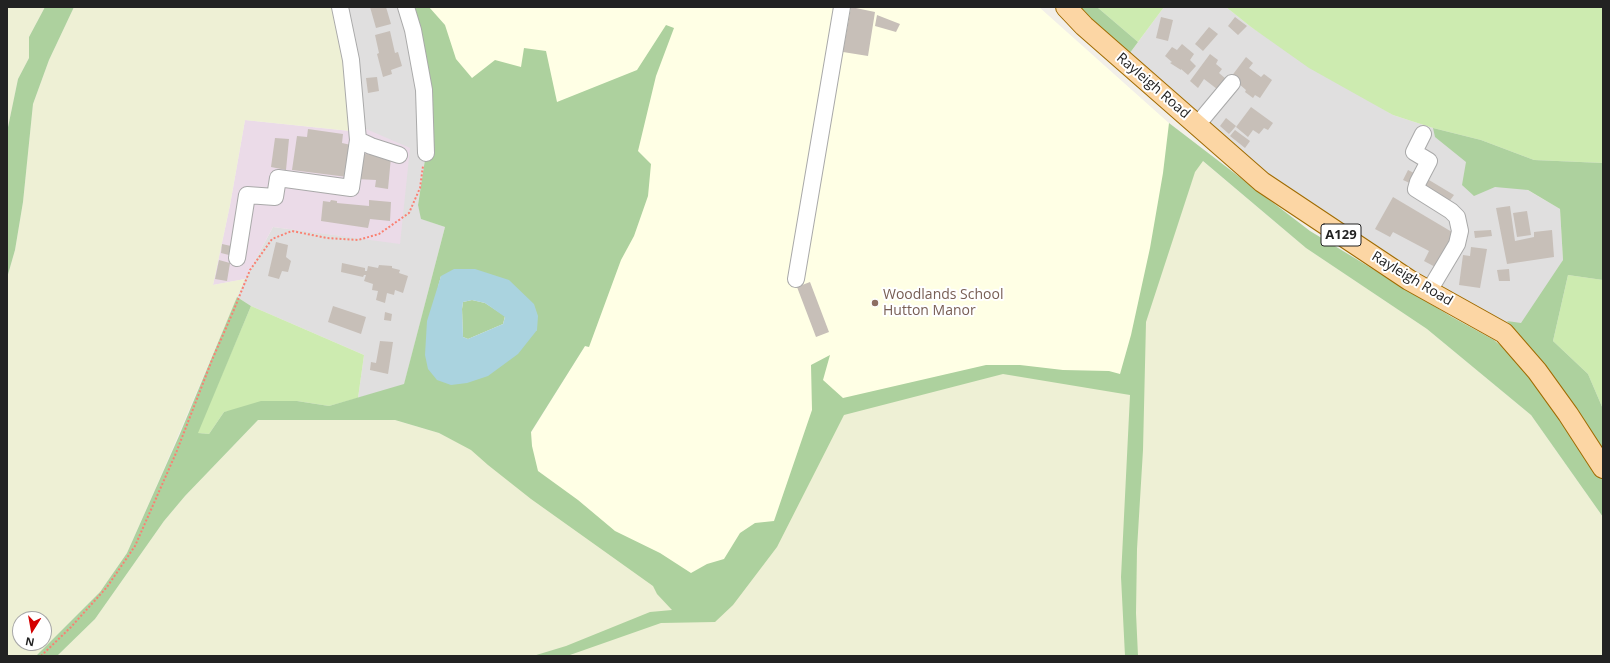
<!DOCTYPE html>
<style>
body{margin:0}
#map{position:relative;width:1610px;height:663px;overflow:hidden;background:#f2efe9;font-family:"Open Sans",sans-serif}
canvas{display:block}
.frame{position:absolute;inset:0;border:8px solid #222;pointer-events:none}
.north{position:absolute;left:12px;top:611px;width:40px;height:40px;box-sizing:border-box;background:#fff;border:1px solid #a7a7a7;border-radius:50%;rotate:191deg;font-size:11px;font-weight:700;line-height:16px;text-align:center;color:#222}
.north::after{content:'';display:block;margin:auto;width:14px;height:18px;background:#d40000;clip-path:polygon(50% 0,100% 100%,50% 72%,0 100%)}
</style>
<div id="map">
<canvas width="1610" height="663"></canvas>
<div class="frame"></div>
<div class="north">N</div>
</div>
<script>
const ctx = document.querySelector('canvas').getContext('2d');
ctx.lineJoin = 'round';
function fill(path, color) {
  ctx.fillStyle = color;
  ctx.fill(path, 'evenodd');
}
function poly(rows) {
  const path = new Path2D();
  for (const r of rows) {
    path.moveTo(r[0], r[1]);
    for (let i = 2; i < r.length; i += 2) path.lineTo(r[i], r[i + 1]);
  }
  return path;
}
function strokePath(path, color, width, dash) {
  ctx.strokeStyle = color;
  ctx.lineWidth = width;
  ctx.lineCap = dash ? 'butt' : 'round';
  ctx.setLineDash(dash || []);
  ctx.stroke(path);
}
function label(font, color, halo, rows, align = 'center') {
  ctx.font = font + ' "Open Sans",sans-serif';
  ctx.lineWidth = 4;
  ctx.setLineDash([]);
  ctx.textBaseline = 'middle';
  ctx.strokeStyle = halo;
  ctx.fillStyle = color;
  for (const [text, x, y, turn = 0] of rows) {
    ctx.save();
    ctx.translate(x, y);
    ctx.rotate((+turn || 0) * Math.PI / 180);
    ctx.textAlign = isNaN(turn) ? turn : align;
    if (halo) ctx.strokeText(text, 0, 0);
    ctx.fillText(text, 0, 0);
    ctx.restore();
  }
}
const residential = poly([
 [335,7,406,7,426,153,418,205,422,219,445,227,404,385,358,398,364,355,251,306,237,297,245,279,273,227,400,243,350,122],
 [1164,7,1226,7,1251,27,1393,115,1433,128,1495,171,1560,209,1563,260,1523,340,1262,182,1124,61]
]);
const industrial = poly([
 [245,120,350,131,350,122,410,148,400,244,273,227,245,279,213,285,230,205]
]);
const education = poly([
 [414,7,1039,7,1189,141,1125,384,726,606,509,468,585,346,589,347,445,178]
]);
const farmland = poly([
 [7,7,45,7,29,37,29,58,18,79,7,132],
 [74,7,335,7,346,55,351,131,245,120,230,205,213,285,245,279,156,487,127,553,100,592,36,656,7,656,7,278,15,250,23,202,33,104,49,60],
 [20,619,44,619,44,643,20,643],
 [1199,158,1306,248,1427,329,1531,415,1603,517,1603,656,57,656,95,619,164,521,185,496,258,420,395,420,439,433,509,468,715,618,838,416,1005,369,1125,384]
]);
const grass = poly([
 [1097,7,1164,7,1138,42],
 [1226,7,1603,7,1603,163,1534,160,1481,140,1433,128,1393,115,1309,68,1251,27],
 [1568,275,1603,280,1603,409,1588,374,1553,341],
 [251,306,364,355,358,398,329,406,297,401,224,412,209,434,197,433]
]);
const forest = poly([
 [45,7,74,7,49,60,33,104,23,202,15,250,7,278,7,132,18,79,29,58,29,37],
 [406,7,429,7,445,25,456,59,472,78,495,60,521,67,524,48,546,51,557,102,637,70,666,25,674,28,656,76,638,151,651,164,648,196,634,236,621,260,589,347,585,346,531,432,532,446,538,471,578,500,615,531,660,553,691,573,707,564,724,559,740,533,755,523,774,521,812,410,811,365,830,355,823,380,843,398,986,365,1020,365,1063,370,1109,371,1120,374,1131,335,1150,248,1163,173,1169,123,1310,231,1452,317,1494,340,1534,374,1603,479,1603,517,1531,415,1427,329,1306,248,1203,161,1195,172,1146,322,1143,450,1137,549,1136,613,1138,656,1125,656,1121,577,1130,395,1003,374,844,415,777,547,733,605,715,622,661,623,567,656,533,656,566,646,650,612,672,610,657,594,653,586,531,499,488,465,471,450,439,433,395,420,258,420,185,496,164,521,95,619,57,656,36,656,100,592,127,553,179,436,237,297,251,306,198,433,209,434,224,412,261,401,297,401,329,406,404,384,445,227,421,219,418,205,426,153],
 [441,276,537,330,437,380,438,287],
 [1066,7,1097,7,1138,42,1124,61],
 [1433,128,1481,140,1534,160,1603,163,1603,280,1568,275,1553,341,1588,374,1603,409,1603,468,1531,350,1507,321,1521,323,1563,260,1560,209,1528,190,1495,187,1474,196,1462,185,1466,162,1435,137],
 [472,300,485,303,505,316,503,324,468,339,463,337,462,309,463,302]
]);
const water = poly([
 [454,269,475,269,509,280,534,304,538,316,537,330,518,354,488,376,467,383,451,385,437,380,428,369,425,355,427,321,441,276],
 [472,300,485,303,505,317,503,324,468,339,463,337,462,309,463,302]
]);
const building = poly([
 [370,7,386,7,391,24,376,28],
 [851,7,875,12,868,56,843,52],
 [877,15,900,24,896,32,875,26],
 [1161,17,1173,20,1168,41,1156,38],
 [1235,17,1247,26,1238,35,1228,26],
 [1209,27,1218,34,1203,51,1195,44],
 [390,31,395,53,398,52,402,66,391,70,392,74,383,77,377,54,379,53,375,35],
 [1182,44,1194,54,1190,60,1196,66,1188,75,1181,69,1181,70,1170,63,1172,62,1165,56,1172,47,1177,50],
 [1210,54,1218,60,1216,64,1222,69,1219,73,1226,79,1217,89,1204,79,1198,88,1190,81],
 [1246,57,1253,63,1249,68,1261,77,1264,74,1272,80,1260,98,1255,95,1253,98,1245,92,1246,90,1231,77],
 [377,77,379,91,368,93,366,78],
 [1251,107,1273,123,1268,130,1264,128,1259,134,1253,130,1248,137,1236,127],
 [1226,118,1236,126,1229,134,1220,126],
 [308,129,343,134,342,143,351,145,347,177,292,170,297,136,307,137],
 [1235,130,1250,141,1245,148,1230,136],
 [275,138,289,139,286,170,271,167],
 [357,153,391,157,388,189,375,187,376,180,356,179],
 [1408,170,1418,175,1414,185,1403,180],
 [1429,180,1454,195,1448,203,1423,189],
 [1393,197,1457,235,1439,269,1424,261,1429,251,1393,232,1390,237,1375,229],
 [331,200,337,201,337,203,369,206,369,200,391,202,390,221,370,219,368,228,321,221,323,201,330,202],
 [1510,206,1515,241,1534,237,1534,232,1552,230,1554,257,1507,264,1496,208],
 [1527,211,1531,235,1517,237,1513,213],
 [1491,230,1492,236,1475,238,1474,231],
 [276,242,288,245,286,257,291,261,288,272,282,271,279,279,268,276],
 [222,244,231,246,229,255,221,253],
 [1471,247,1487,249,1480,288,1459,285,1463,255,1470,256],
 [219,260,230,263,227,281,215,279],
 [342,263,365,268,365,271,367,271,368,266,378,268,379,265,392,266,392,268,400,270,399,273,408,276,403,293,395,290,394,295,387,293,385,303,376,300,378,291,372,290,373,284,364,281,366,275,364,275,363,277,341,272],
 [1509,269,1510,281,1499,281,1497,270],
 [810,282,829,332,816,337,797,287],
 [333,306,366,317,361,334,328,322],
 [385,312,392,314,391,321,384,320],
 [380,341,393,342,388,374,370,370,371,362,376,363]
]);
const path = poly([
 [41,656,71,627,107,587,135,546,176,453,212,360,233,312,250,270,272,239,292,231,327,238,358,240,379,234,409,213,420,188,423,166]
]);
const minor = poly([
 [406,7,413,30,424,90,426,153],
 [1197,125,1232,83],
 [1423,134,1414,152,1429,161,1418,182,1416,189,1451,211,1457,217,1460,231,1457,244,1429,291],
 [358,140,371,146,399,155],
 [237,258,247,195,275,197,278,178,351,188,358,140,351,60,340,7],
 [796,279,842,7]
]);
const major = poly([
 [1066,7,1084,26,1262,182,1409,280,1504,333,1537,371,1568,414,1603,468]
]);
const markers = [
 [875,303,4,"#8d6e63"]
];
const shields = [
 [1341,235,40]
];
const shieldNames = [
 ["A129",1341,235]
];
const streetNames = [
 ["Rayleigh Road",1153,86,41],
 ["Rayleigh Road",1412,279,31]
];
const educationNames = [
 ["Woodlands School",883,295],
 ["Hutton Manor",883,311]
];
fill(residential, '#e0dfdf');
fill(industrial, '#ebdbe8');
fill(education, '#ffffe5');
fill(farmland, '#eef0d5');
fill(grass, '#cdebb0');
fill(forest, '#add19e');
fill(water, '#aad3df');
fill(building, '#c7bfb8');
strokePath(minor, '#a9a9a9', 18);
strokePath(major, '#a06b00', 22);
strokePath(path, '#fa8072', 2, [2, 2]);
strokePath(minor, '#fff', 16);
strokePath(major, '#fcd6a4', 20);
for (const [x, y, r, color] of markers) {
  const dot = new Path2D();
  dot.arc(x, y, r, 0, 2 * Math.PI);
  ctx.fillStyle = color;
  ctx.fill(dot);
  strokePath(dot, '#fff', 1.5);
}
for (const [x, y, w] of shields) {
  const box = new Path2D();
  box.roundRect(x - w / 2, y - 11, w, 22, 3);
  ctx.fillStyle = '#fff';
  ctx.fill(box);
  strokePath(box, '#222', 1);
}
label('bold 13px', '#222', null, shieldNames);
label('14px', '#222', '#fff', streetNames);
label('14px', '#785e54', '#fff', educationNames, 'left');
</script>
